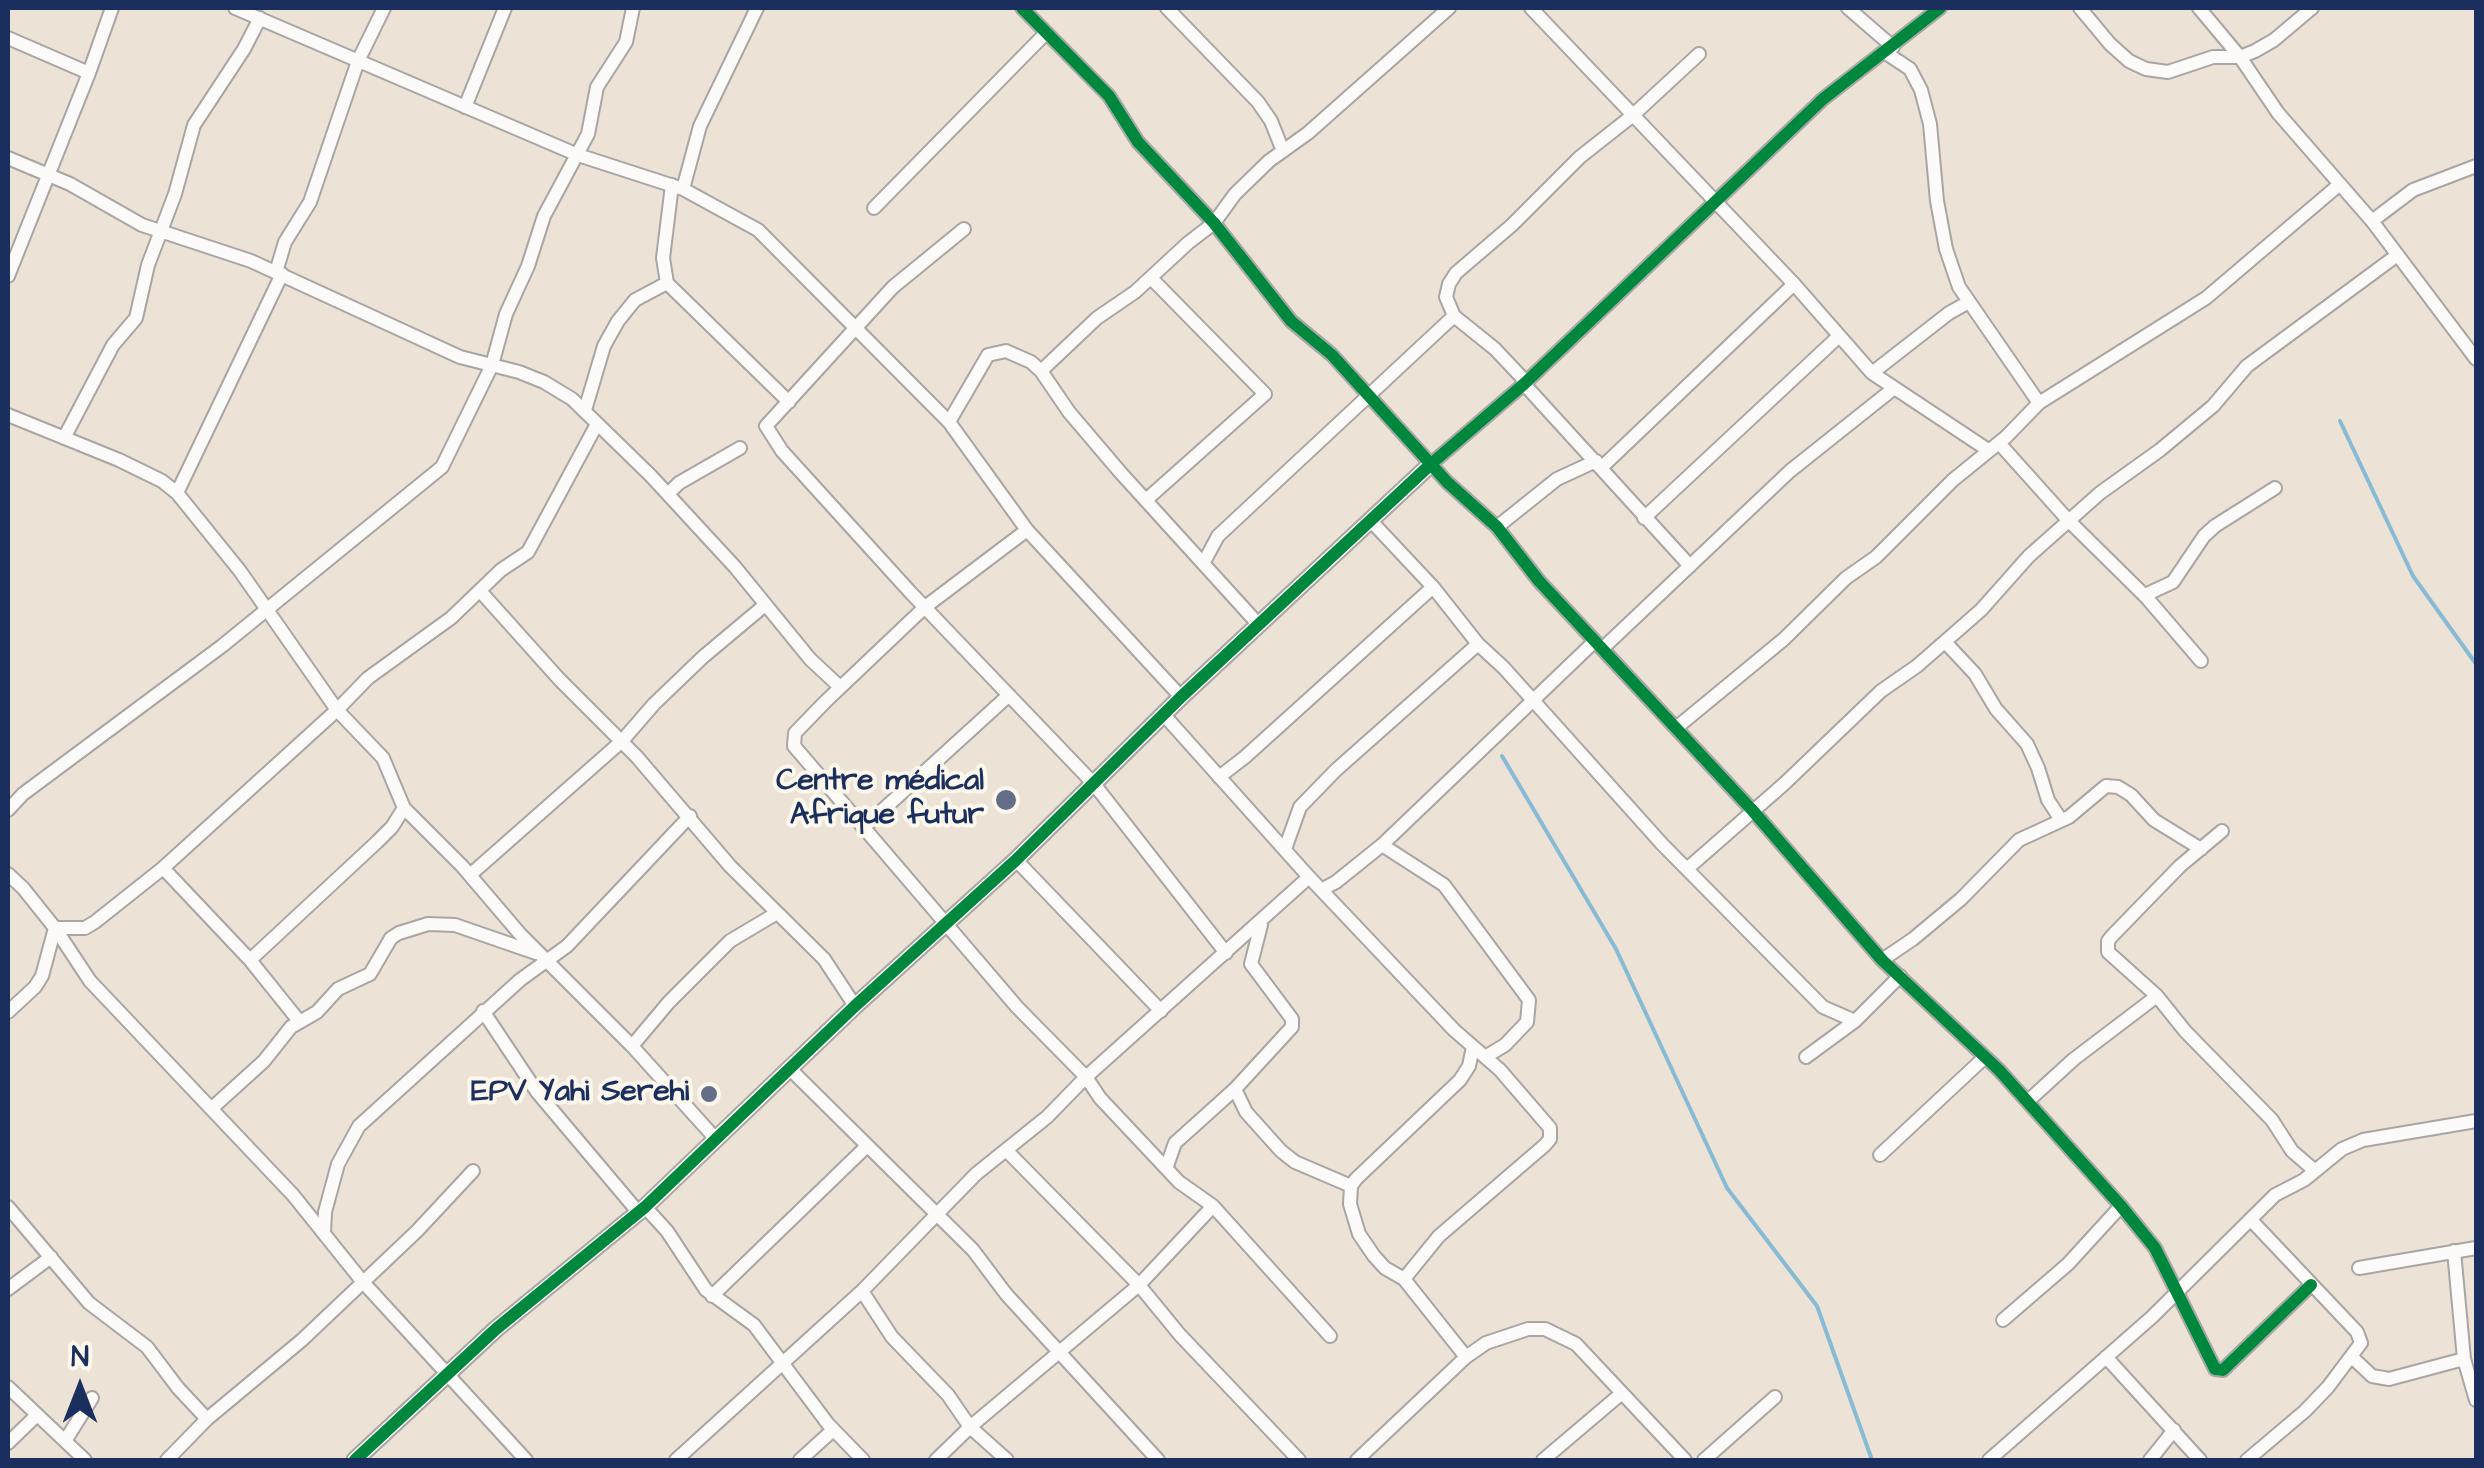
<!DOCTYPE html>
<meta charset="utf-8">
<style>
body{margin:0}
#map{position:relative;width:2484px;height:1468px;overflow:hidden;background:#ece2d5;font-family:"Architects Daughter",sans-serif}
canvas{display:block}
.frame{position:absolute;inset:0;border:10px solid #1b2f5e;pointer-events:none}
.north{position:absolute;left:30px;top:1338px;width:100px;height:100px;-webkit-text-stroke:8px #fbf7ec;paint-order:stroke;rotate:0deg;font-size:28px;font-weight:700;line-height:40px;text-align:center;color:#1b2f5e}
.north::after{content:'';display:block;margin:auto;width:35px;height:45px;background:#1b2f5e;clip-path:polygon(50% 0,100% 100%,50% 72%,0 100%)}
</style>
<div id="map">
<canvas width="2484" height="1468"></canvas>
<div class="frame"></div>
<div class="north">N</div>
</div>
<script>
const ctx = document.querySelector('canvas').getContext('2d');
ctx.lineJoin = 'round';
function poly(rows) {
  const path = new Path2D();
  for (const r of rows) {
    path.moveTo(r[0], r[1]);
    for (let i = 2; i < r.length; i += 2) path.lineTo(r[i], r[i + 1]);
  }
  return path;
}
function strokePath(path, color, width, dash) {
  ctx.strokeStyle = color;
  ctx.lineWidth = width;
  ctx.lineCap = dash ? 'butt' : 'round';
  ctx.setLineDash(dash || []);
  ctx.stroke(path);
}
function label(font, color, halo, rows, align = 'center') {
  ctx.font = font + ' "Architects Daughter",sans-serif';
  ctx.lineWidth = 8;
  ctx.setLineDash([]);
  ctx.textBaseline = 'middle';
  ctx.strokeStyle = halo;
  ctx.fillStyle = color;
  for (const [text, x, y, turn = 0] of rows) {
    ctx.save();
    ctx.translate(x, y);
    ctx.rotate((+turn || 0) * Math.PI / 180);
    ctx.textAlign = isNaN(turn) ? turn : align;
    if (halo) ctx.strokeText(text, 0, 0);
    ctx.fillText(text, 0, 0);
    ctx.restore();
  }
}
const stream = poly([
 [2340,421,2413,576,2476,664],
 [1502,756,1616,949,1727,1188,1817,1306,1872,1460]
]);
const minor = poly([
 [235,8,578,155,683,189,758,230,949,422,1027,530,1181,697],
 [1022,8,1109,96,1138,142,1214,223,1291,321,1332,355,1447,482,1497,527,1539,581,1753,811,1882,960,1999,1070,2121,1206,2155,1248,2215,1369,2223,1370,2311,1285],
 [1167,8,1258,102,1271,121,1283,151],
 [1531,8,1794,284,1872,373,1988,450],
 [1848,8,1893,47],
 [2080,8,2110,44,2129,61,2146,69,2168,72,2213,57,2240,57,2255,51,2274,40,2312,8],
 [2199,8,2240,57,2278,113,2372,221,2476,359],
 [8,38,89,73],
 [1886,53,1910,69,1921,90,1930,124,1937,201,1946,249,1959,287,2039,403],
 [465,107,505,8],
 [8,158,70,184,142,225,251,261,460,357,519,372,544,382,572,399,651,476,735,567,810,659,840,687],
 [672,185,663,258,667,283,789,402],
 [683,189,700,126,757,8],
 [874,208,1045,34],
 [2372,221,2413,190,2476,166],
 [964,229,893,287,766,426,782,451,911,593,1094,784,1226,953],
 [276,272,285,242,310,202,358,61,384,8],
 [8,276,89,73,112,8],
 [1041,371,1097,318,1135,292,1188,243,1214,223,1235,194,1269,161,1308,133,1449,8],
 [1872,373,1949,313,1967,303],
 [1526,382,1495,349,1454,316,1446,297,1449,284,1456,273,1512,225,1580,157,1632,116,1699,54],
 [1524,384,1690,566],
 [585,410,604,346,618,321,635,300,667,283],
 [8,415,119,460,162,481,177,493,240,571,337,710,383,758,404,808,462,866,520,934,632,1046,715,1138],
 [949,422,988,355,1006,351,1031,362,1041,371,1069,412,1120,472,1259,625],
 [64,438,113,345,136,318,148,265,175,194,194,125,244,49,260,18],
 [1999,443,2068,520,2147,598,2201,661],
 [1431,464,1524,384,1823,99,1940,8],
 [1602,467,1794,284],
 [177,493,282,274],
 [668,494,679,483,740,448],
 [1146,500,1265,394,1151,278],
 [1644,518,1838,337],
 [1371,521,1433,587,1478,644,1504,668,1662,844,1823,1007,1855,1021],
 [1497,527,1557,479,1596,461],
 [1204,562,1218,536,1454,316],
 [481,592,559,679,637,757,730,866,824,959,855,1006],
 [2145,595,2173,582,2204,536,2215,526,2275,488],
 [1945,642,1975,674,1996,709,2027,744,2038,768,2048,800,2061,820],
 [1602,649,1790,471,1893,389],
 [1164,715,1309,877,1454,1030,1500,1070,1550,1128,1550,1139,1545,1145,1439,1236,1404,1279],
 [1676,728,1784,639,1846,578,1876,557,1953,480,2006,437,2039,403,2206,298,2340,184],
 [1219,777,1245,757,1433,587],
 [8,810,23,794,222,646,442,467,492,365,506,314,528,266,544,216,588,134,597,87,626,42,633,8],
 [863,828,1009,695],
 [2222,831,2180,866,2112,936,2108,941,2108,952,2157,996,2185,1031,2272,1120,2292,1151,2314,1170],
 [1382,845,1444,885,1529,1000,1527,1022,1505,1045,1485,1057],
 [1285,849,1300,807,1336,770,1478,644],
 [1016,860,1161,1011],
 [163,868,250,960,299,1021],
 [1688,868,1784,784,1881,691,1917,666,1981,610,2029,556,2100,493,2160,450,2213,406,2247,366,2396,256],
 [8,874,23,888,55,928,90,981,293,1195,362,1281,526,1460],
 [470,875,622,741,654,704,703,657,765,605],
 [1321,890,1336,882,1382,845,1595,641],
 [250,960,377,842,392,827,404,808],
 [1882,960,1913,939,1961,899,2019,840,2069,817,2106,786,2118,787,2131,795,2154,820,2201,849],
 [483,1011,537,1092,639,1213],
 [8,1012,35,987,42,976,55,928,85,928,95,922,163,868,337,710,368,678,451,618,501,570,528,552,597,424],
 [632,1046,669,1002,730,941,777,913],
 [1806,1057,1855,1021,1900,976],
 [789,1068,973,1250,1006,1294,1158,1460],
 [1235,1089,1246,1112,1281,1151,1295,1162,1351,1186],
 [2028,1101,2074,1059,2157,996],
 [211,1109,264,1061,291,1027,317,1012,338,989,370,974,391,938,399,933,428,924,455,925,536,953],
 [1006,1150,1139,1285,1180,1335,1299,1460],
 [1880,1155,1985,1057],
 [1167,1166,1175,1143,1235,1089,1292,1027,1292,1019,1251,964,1261,925],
 [1213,1206,1330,1336],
 [8,1207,89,1303,147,1347,178,1388,207,1419],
 [645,1207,667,1231,706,1290,754,1325,828,1424,863,1460],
 [324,1233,325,1212,338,1164,359,1126,520,980,567,946,690,816],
 [2454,1251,2464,1359,2476,1400],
 [2359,1268,2476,1248],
 [8,1289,51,1257],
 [862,1291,892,1337,948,1395,970,1427,1007,1460],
 [712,1296,867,1146],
 [2003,1320,2068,1264,2121,1206],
 [1466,1357,1404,1279,1385,1268,1374,1256,1359,1234,1350,1204,1351,1186,1356,1179,1460,1080,1469,1066,1473,1047],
 [2106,1357,2200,1460],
 [2352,1357,2372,1376,2389,1379,2464,1359],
 [8,1387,85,1460],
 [65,1441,92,1398],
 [8,1443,37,1415],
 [167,1460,207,1419,302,1340,417,1231,473,1171],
 [676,1460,862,1291,976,1174,1047,1117,1086,1077,1309,877],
 [800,1460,833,1430],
 [936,1460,970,1427,1139,1285,1213,1206,1179,1182,1100,1098,1086,1077,1017,1007,794,746,795,733,825,702,925,607,1027,530],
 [1357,1460,1466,1357,1486,1343,1528,1329,1545,1329,1576,1344,1685,1460],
 [1543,1460,1622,1393],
 [1704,1460,1775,1397],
 [1989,1460,2152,1317,2275,1195,2304,1180,2342,1149,2363,1140,2476,1121],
 [2150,1460,2174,1430],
 [2247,1460,2305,1411,2328,1387,2361,1343,2357,1332,2251,1220]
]);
const tertiary = poly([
 [355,1460,496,1329,645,1207,855,1006,1016,860,1181,697,1431,464]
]);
const cycleway = poly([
 [1022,8,1109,96,1138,142,1214,223,1291,321,1332,355,1447,482,1497,527,1539,581,1753,811,1882,960,1999,1070,2121,1206,2155,1248,2215,1369,2223,1370,2311,1285],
 [355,1460,496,1329,645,1207,855,1006,1016,860,1181,697,1431,464,1524,384,1823,99,1940,8]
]);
const markers = [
 [1006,800,12,"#646e88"],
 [709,1094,10,"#646e88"]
];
const poiNames = [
 ["Centre médical",984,783],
 ["Afrique futur",984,817],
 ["EPV Yahi Serehi",689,1094]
];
strokePath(stream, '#87bbd5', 4);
strokePath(minor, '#a8a5a4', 16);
strokePath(tertiary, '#a8a5a4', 19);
strokePath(minor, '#fcfbf9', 12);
strokePath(tertiary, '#fcfbf9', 15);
strokePath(cycleway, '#00873e', 12);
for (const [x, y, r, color] of markers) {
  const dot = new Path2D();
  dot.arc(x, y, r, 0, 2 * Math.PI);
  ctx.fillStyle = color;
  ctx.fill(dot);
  strokePath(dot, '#fbf7ec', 4);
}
label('bold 30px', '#1b2f5e', '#fbf7ec', poiNames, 'right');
</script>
